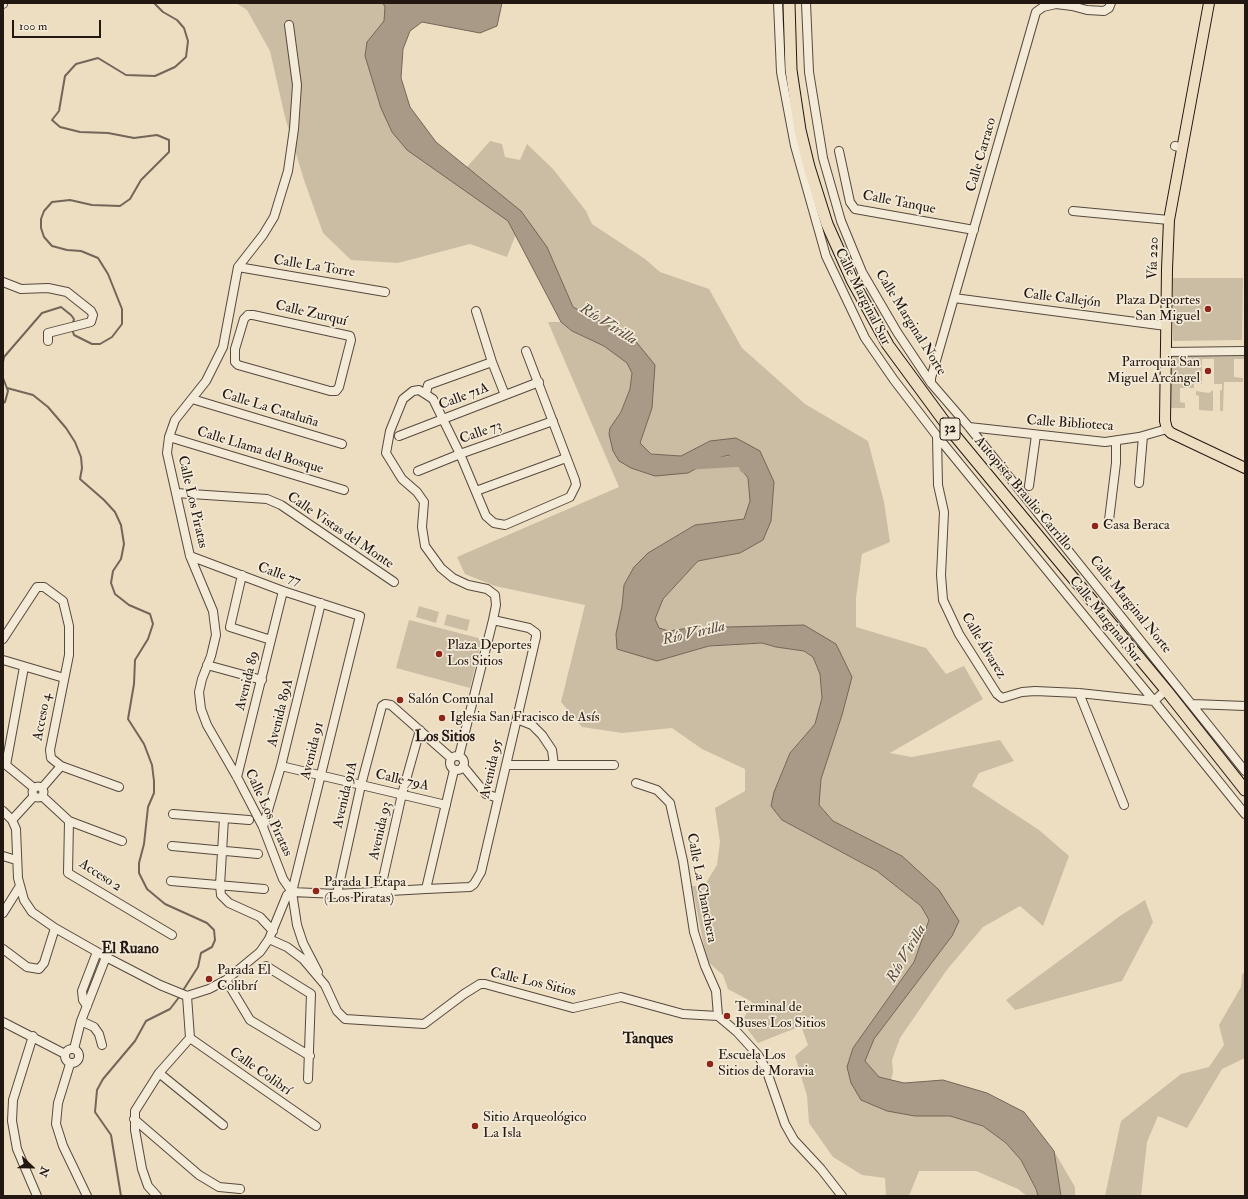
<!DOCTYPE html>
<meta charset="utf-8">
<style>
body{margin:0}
#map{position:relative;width:1248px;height:1199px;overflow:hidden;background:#eddec2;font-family:"IM FELL Double Pica",serif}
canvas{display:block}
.frame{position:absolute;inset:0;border:4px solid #231712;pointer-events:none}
.north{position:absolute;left:12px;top:1147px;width:40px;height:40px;-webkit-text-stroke:3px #f3ead7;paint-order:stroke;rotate:112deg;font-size:11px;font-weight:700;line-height:16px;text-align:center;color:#231712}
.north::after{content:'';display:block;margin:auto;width:14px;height:18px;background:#231712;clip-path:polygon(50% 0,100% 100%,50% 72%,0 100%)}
.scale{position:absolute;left:12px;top:20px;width:89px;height:18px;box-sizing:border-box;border:2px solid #231712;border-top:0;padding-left:5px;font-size:12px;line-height:14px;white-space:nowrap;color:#231712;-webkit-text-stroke:3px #f3ead7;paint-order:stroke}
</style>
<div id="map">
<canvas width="1248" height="1199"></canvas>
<div class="frame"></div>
<div class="north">N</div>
<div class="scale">100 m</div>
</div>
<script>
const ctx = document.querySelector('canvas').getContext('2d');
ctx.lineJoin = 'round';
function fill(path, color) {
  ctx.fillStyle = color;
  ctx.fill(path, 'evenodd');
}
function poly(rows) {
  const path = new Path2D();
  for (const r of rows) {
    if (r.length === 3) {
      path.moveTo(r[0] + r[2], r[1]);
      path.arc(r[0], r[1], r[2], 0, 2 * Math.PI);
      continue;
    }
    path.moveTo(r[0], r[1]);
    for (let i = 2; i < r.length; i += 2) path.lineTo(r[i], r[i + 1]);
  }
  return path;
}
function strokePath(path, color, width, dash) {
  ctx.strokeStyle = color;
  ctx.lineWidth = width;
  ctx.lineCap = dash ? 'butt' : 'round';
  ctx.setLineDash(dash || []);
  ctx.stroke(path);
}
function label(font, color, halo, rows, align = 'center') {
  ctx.font = font + ' "IM FELL Double Pica",serif';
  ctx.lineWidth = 3.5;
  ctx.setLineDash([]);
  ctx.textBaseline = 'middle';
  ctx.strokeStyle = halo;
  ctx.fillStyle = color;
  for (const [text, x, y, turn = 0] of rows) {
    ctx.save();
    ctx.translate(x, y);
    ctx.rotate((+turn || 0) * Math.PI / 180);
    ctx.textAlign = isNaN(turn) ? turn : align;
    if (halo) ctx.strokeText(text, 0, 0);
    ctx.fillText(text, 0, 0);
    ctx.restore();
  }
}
const green = poly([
 [236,3,396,3,400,110,519,226,507,257,470,244,398,263,351,260,323,233,304,180,285,117,270,51,247,10],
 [490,141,502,144,505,157,520,160,527,144,553,169,586,211,592,224,645,259,660,272,709,289,742,348,805,404,868,441,884,502,890,542,862,554,856,598,856,627,926,648,946,674,964,666,983,699,890,753,912,757,1000,740,1014,761,979,773,972,786,1039,830,1069,856,1043,926,1020,906,983,927,946,971,900,1038,892,1060,893,1072,891,1080,879,1077,865,1061,874,1039,952,936,902,856,833,821,819,805,821,779,842,715,836,644,690,628,669,631,659,628,655,619,663,599,698,561,740,553,774,483,710,441,681,456,651,454,640,443,652,408,633,338,573,307,547,247,467,167],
 [1173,278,1243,278,1242,340,1173,341],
 [548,322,561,322,572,331,604,346,627,363,632,373,630,389,621,412,610,428,609,434,688,473,714,459,729,455,748,478,750,501,744,519,695,525,648,553,634,567,624,585,622,606,686,653,709,646,762,643,776,647,804,651,813,657,820,674,822,698,815,724,790,753,774,792,782,820,877,871,921,906,929,920,914,962,853,1048,847,1067,915,1116,950,1116,983,1126,1006,1143,1021,1160,1036,1189,1038,1196,1027,1196,1018,1189,976,1171,919,1171,909,1196,886,1196,885,1178,862,1175,833,1157,809,1123,807,1096,795,1056,808,1045,801,1026,758,1043,742,1022,752,1002,728,989,723,975,707,961,692,886,704,886,717,865,720,842,715,808,745,791,745,769,702,749,672,728,622,733,582,727,561,702,585,605,495,586,465,574,457,557,619,487],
 [1170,356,1245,356,1244,359,1234,359,1234,377,1243,378,1243,382,1224,382,1223,411,1220,411,1220,390,1222,390,1222,384,1214,384,1214,359,1202,359,1202,384,1194,384,1194,388,1180,388,1180,402,1185,403,1185,408,1168,408],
 [1213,390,1213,411,1199,410,1199,396,1196,395,1196,391,1209,393],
 [419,606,439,612,436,623,416,617],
 [447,614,470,620,467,631,444,625],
 [409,620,482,639,470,688,396,668],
 [1145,900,1153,922,1122,981,1015,1010,1006,1000,1120,916],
 [1245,971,1245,1058,1222,1069,1187,1128,1158,1116,1147,1142,1141,1196,1105,1196,1121,1121,1181,1074,1209,1067,1224,1045,1219,1025,1241,987,1242,975],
 [1054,1151,1075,1187,1075,1196,1061,1196]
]);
const water = poly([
 [383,3,502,3,497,26,480,33,422,22,410,31,403,49,401,78,410,107,436,142,521,211,547,247,573,307,633,338,655,365,652,408,640,443,651,454,681,456,710,441,736,438,760,451,774,482,771,521,763,540,740,553,698,561,663,599,655,619,659,628,669,631,690,628,804,625,836,644,852,677,842,715,821,779,819,805,833,821,902,856,939,890,959,921,952,936,874,1039,865,1061,879,1077,904,1083,943,1080,987,1093,1024,1112,1054,1151,1061,1196,1038,1196,1036,1189,1021,1160,1006,1143,983,1126,950,1116,915,1116,887,1111,861,1100,851,1083,847,1067,853,1048,914,962,929,920,921,906,877,871,782,820,771,806,774,792,790,753,815,724,822,698,820,674,813,657,804,651,776,647,762,643,709,646,657,661,617,649,616,634,622,606,624,585,634,567,648,553,695,525,744,519,750,501,748,478,738,465,729,455,714,459,688,473,655,476,631,468,619,461,613,451,609,434,610,428,621,412,630,389,632,373,627,363,604,346,572,331,561,322,508,221,407,150,392,132,381,108,365,56,367,42,384,21,385,7,383,3]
]);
const stream = poly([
 [72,329,74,335,92,344,100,344,112,337,122,324,122,309,108,274,98,258,81,251,67,250,52,246,44,237,41,228,41,219,44,211,52,202,70,200,92,205,120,206,130,199,141,180,169,152,169,140,157,135,134,138,108,133,80,132,60,127,52,120,59,111,65,76,76,64,98,58,126,75,155,76,175,67,186,57,188,41,184,28,177,20,163,12,154,3],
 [3,362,4,357,42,313,61,307,71,315,74,319,73,323],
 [3,378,8,391,5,402,3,403],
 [7,388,33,395,48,407,66,428,75,442,81,457,82,468,80,479,104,500,115,512,121,525,124,544,121,559,113,571,111,583,115,594,129,605,150,614,153,624,148,639,135,660,134,684,128,719,144,744,152,765,154,781,154,793,148,807,144,844,139,863,139,873,147,889,165,904,207,923,214,930,215,940,212,947,201,953,198,967,182,992],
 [121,1196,111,1135,95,1112,97,1090,103,1079,135,1041,146,1021,170,1009,180,996]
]);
const river = poly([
 [693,464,743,461,745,468]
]);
const minor = poly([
 [778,3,781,72,795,146,826,256,865,338,894,380,937,436,1154,701,1245,814],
 [806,3,809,72,823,158,841,221,862,272,897,332,931,383,969,427,1245,771],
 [3,4,3,3],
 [289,25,297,85,294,129,288,171,274,217,263,235,238,267,223,347,206,381,175,420,169,437,167,453,190,556,213,611,216,635,211,656,202,679,199,692,201,709,207,725,237,777,263,827,283,879,292,892],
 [1175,146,1183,148],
 [839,151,850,202,855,209,974,230],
 [1073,211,1169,220],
 [238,267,385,292],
 [3,282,21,289,48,288,67,292,91,311,93,315,91,322,48,333,48,341],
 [954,298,1166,326],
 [476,311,492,362,505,395],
 [248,315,253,315,350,336,351,340,339,387,336,391,330,391,238,365,235,362,235,349,244,319,248,315],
 [1166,352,1245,351],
 [931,383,931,378,1036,12,1043,7,1056,4,1072,6,1087,10,1104,11,1109,8,1111,3],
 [426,393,428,385,492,362],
 [192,399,342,444],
 [969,427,1105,442,1139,437,1167,429],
 [399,436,539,382],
 [937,436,938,485,944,512,941,575,943,600,959,634,997,694,1002,698,1022,692,1035,691,1079,693,1154,701,1166,690],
 [169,437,344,490],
 [418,471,460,454,553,421],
 [1139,483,1143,436],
 [1029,486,1036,435],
 [476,491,566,458],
 [176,493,267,499,281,505,394,582],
 [1109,520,1116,463,1116,441],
 [190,556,283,591,360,616,292,892,297,925,303,943,318,972],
 [242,575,230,627,271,640],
 [3,639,37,587,44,587,63,601,69,626,69,655,50,750,51,758,61,766,119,787],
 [3,660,64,678],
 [207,665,262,680],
 [24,667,6,765,34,788],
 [1079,693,1124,805],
 [1193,704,1245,706],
 [517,719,532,725,542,735,552,750,554,765],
 [457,763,7],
 [459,756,493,620,496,605,495,595,487,589,468,585,453,578,441,568,425,546,422,527,424,502,417,492,402,479,386,453,390,431,403,399,413,391,419,390,433,399,460,454,486,516,494,523,505,525,570,497,576,485,575,480,526,351],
 [506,765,614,765],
 [281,766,446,805],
 [463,766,486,794,498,798],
 [237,777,283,591],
 [636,783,657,790,670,803,683,861,694,932,705,966,716,991,718,1016],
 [38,792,5.5],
 [42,788,61,766],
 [42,796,69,821,68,873,172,935],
 [3,811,12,820,16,829,18,878,24,900,32,912,55,928,106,957,160,985,187,996,209,989,226,980,260,952,269,939,287,895,292,892,337,894,426,889,454,770],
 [173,814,249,820],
 [224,819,220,885,221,895,229,903,260,917,273,931],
 [12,820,34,796],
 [69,821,122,841],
 [263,827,281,766,321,603],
 [172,846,258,854],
 [3,856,16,860],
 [171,881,264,889],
 [426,889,470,887,474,884,481,872,536,637,536,633,529,628,493,620],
 [380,892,402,794,420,730],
 [337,894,361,785,382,706,385,704,391,705,451,758],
 [3,913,20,886],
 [269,939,287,947,303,959,325,985,337,1011,345,1019,424,1024,464,994,480,984,485,984,573,1008,621,997,683,1014,718,1016,737,1032,758,1055,766,1069,785,1124,794,1140,821,1169,842,1196],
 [3,949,27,967,39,969,44,963,55,928],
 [266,966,311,994,308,1079],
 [226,980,250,1020,310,1056],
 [87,1006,83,1000,82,991,97,952],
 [81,1021,94,1027,99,1034,102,1045],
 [3,1022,65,1054],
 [33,1036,13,1100,12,1121,17,1149,37,1196],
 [190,1038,316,1126],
 [72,1056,7],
 [74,1049,81,1021,106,957],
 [70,1064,58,1103,56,1124,63,1146,87,1196],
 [159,1073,223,1125],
 [134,1119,199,1175,219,1187,240,1189],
 [157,1196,148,1186,142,1169,135,1130,135,1111,159,1073,190,1038,187,996]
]);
const major = poly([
 [1209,3,1169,220,1167,269,1165,421,1167,429,1171,433,1245,468]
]);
const highway = poly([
 [789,3,791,70,800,130,809,167,827,224,852,280,888,345,952,432,1166,690,1245,790]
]);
const markers = [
 [1208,309,4,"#8f2418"],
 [1208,371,4,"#8f2418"],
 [1095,526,4,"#8f2418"],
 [439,654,4,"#8f2418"],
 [400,700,4,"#8f2418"],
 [442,718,4,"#8f2418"],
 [316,891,4,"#8f2418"],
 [209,979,4,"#8f2418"],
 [727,1016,4,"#8f2418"],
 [710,1064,4,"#8f2418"],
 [475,1126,4,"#8f2418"]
];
const shields = [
 [950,429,20]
];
const shieldNames = [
 ["32",950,429]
];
const streetNames = [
 ["Calle Carraco",982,155,-74],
 ["Calle Tanque",899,203,11],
 ["Vía 220",1154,258,-88],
 ["Calle La Torre",314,267,9],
 ["Calle Marginal Sur",862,297,63],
 ["Calle Callejón",1062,299,7],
 ["Calle Zurquí",311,314,13],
 ["Calle Marginal Norte",910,323,58],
 ["Calle 71A",464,397,-21],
 ["Calle La Cataluña",270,409,17],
 ["Calle Biblioteca",1070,424,4],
 ["Calle 73",481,433,-20],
 ["Calle Llama del Bosque",260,451,17],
 ["Autopista Braulio Carrillo",1023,494,50],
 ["Calle Los Piratas",192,502,77],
 ["Calle Vistas del Monte",340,531,34],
 ["Calle 77",279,575,20],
 ["Calle Marginal Norte",1130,605,51],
 ["Calle Marginal Sur",1105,620,51],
 ["Calle Álvarez",983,646,59],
 ["Avenida 89",248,681,-76],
 ["Avenida 89A",281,713,-76],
 ["Acceso 4",43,717,-79],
 ["Avenida 91",313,751,-76],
 ["Avenida 95",492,769,-77],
 ["Calle 79A",402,781,13],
 ["Avenida 91A",346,795,-77],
 ["Calle Los Piratas",268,813,65],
 ["Avenida 93",381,831,-77],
 ["Acceso 2",100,876,33],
 ["Calle La Chanchera",701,888,79],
 ["Calle Los Sitios",533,983,13],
 ["Calle Colibrí",260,1072,35]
];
const poiNames = [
 ["Plaza Deportes",1200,301,"right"],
 ["San Miguel",1200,317,"right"],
 ["Parroquia San",1200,363,"right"],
 ["Miguel Arcángel",1200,379,"right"],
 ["Casa Beraca",1103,526],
 ["Plaza Deportes",447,646],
 ["Los Sitios",447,662],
 ["Salón Comunal",408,700],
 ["Iglesia San Fracisco de Asís",450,718],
 ["Parada I Etapa",324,883],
 ["(Los Piratas)",324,899],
 ["Parada El",217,971],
 ["Colibrí",217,987],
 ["Terminal de",735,1008],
 ["Buses Los Sitios",735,1024],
 ["Escuela Los",718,1056],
 ["Sitios de Moravia",718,1072],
 ["Sitio Arqueológico",483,1118],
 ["La Isla",483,1134]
];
const waterNames = [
 ["Río Virilla",608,325,32],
 ["Río Virilla",694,634,-13],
 ["Río Virilla",907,954,-60]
];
const neighbourhoodNames = [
 ["Los Sitios",445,738],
 ["El Ruano",130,950],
 ["Tanques",648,1040]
];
fill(green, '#cbbca4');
fill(water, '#a89a86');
strokePath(water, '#736658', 1);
strokePath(stream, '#736658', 2);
strokePath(river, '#a89a86', 11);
strokePath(minor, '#56493e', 10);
strokePath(major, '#231712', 12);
strokePath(highway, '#231712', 13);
strokePath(minor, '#f3ead7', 8);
strokePath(major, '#eddec2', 10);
strokePath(highway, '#eddec2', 11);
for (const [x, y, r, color] of markers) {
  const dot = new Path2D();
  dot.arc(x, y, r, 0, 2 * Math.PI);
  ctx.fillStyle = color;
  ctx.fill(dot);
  strokePath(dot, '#f3ead7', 1.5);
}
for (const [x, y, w] of shields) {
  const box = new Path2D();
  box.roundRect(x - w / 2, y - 11, w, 22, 3);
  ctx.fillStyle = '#f3ead7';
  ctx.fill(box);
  strokePath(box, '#231712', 1);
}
label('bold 13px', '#231712', null, shieldNames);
label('14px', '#231712', '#f3ead7', streetNames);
label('14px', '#231712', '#f3ead7', poiNames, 'left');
label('italic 15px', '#584b40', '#f3ead7', waterNames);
label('bold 15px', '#231712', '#f3ead7', neighbourhoodNames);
</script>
